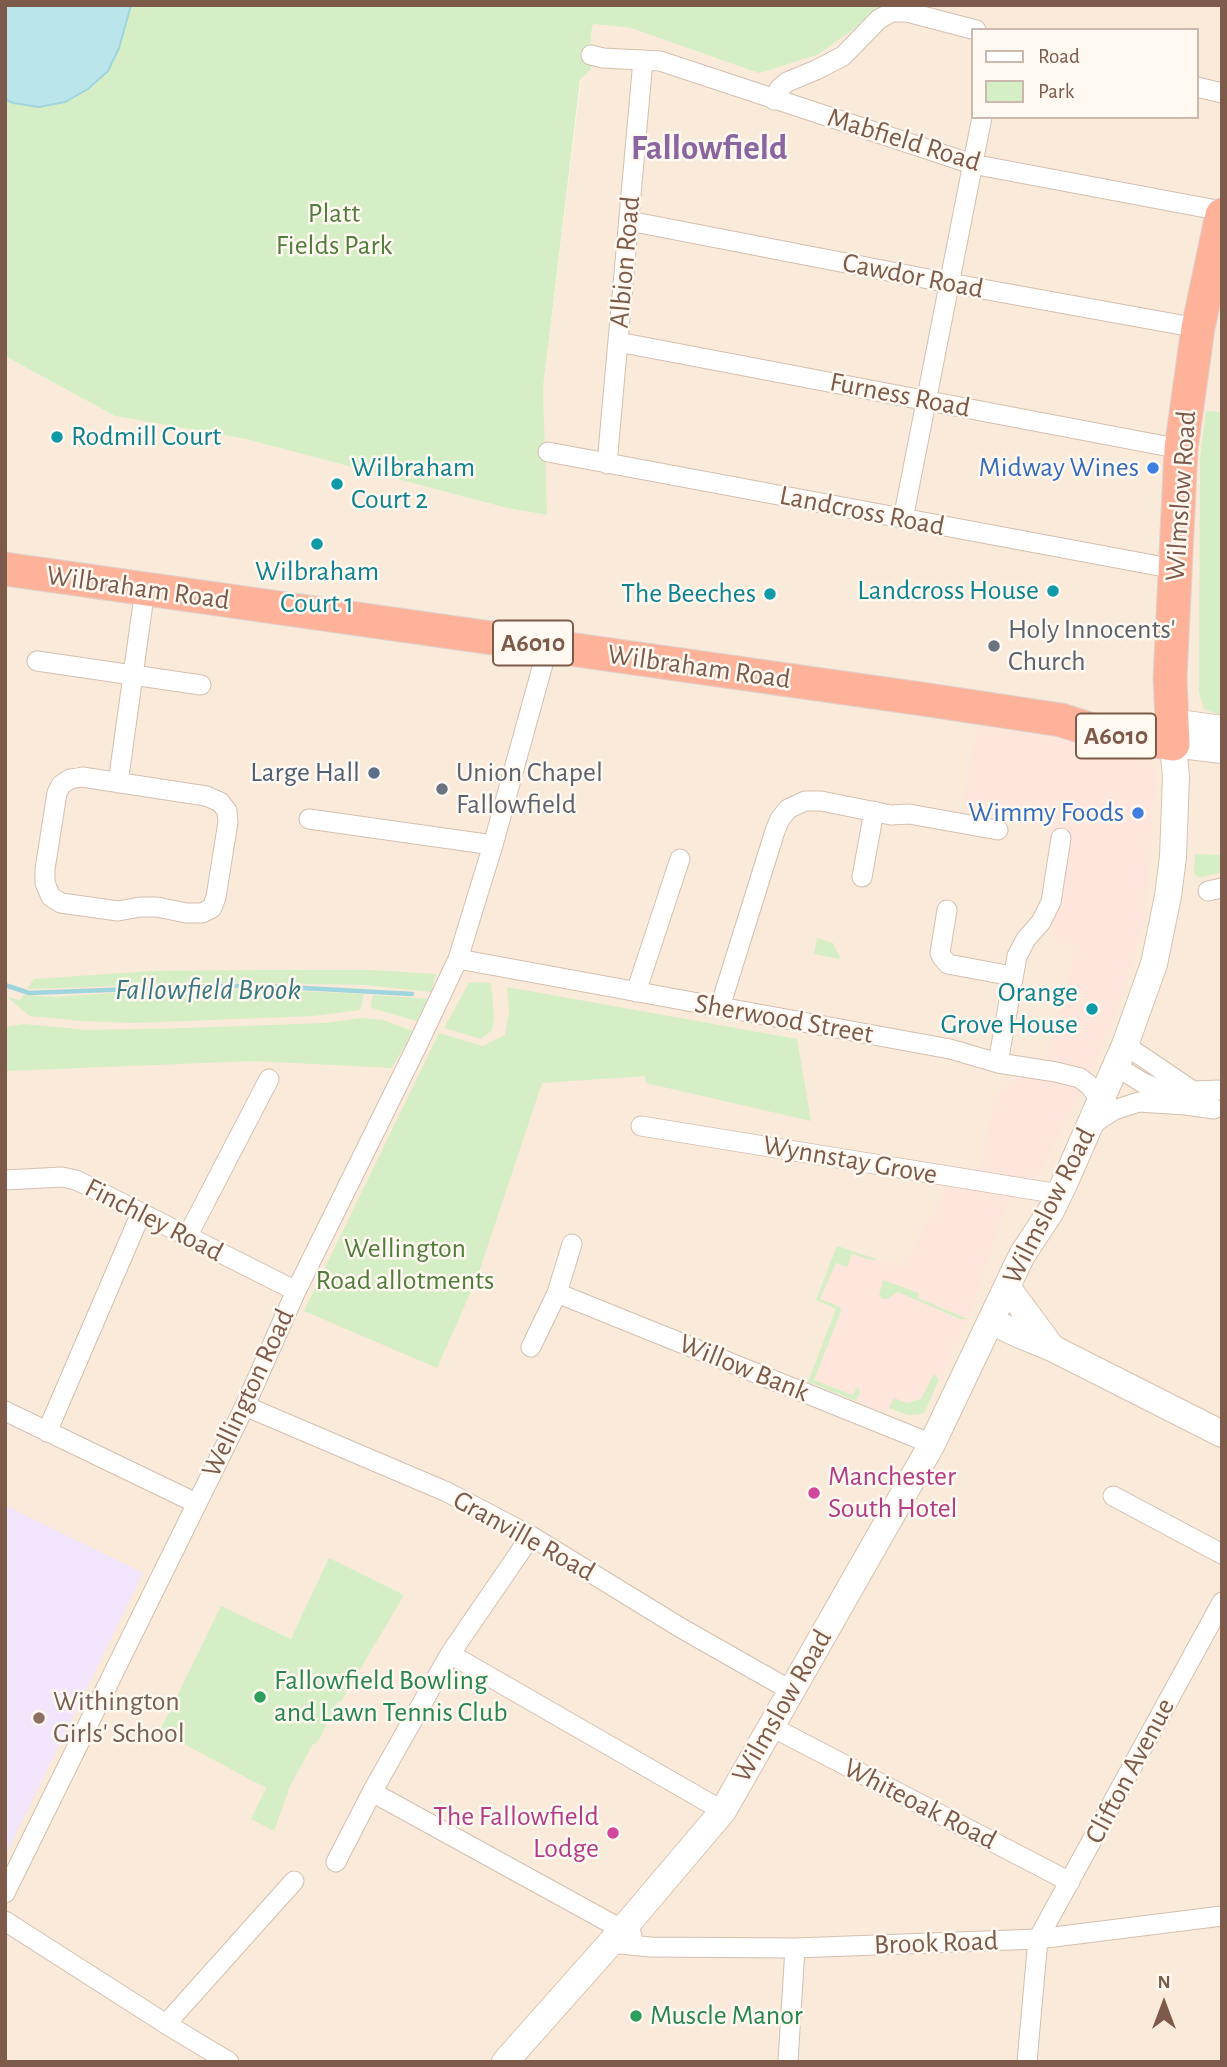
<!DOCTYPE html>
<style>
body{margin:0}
#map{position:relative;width:1227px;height:2067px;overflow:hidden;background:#fef6e9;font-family:"Alegreya Sans",sans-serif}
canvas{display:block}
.frame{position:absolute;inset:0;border:7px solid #7d5a49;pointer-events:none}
.legend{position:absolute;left:971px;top:28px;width:228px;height:91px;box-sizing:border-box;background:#fff9f1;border:2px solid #cbb9ae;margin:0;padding:9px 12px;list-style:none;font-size:21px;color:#7d5a49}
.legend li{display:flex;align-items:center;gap:14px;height:35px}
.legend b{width:35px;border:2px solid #cbb9ae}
.north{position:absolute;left:1129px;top:1969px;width:70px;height:70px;-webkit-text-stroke:5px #fff9f1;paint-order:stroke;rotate:0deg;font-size:19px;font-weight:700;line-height:28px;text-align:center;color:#7d5a49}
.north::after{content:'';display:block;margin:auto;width:24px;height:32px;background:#7d5a49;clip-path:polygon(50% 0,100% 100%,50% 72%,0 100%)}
</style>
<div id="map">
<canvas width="1227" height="2067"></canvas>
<div class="frame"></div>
<ul class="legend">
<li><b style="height:9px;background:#fff"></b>Road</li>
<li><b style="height:19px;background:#d6eec5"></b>Park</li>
</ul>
<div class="north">N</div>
</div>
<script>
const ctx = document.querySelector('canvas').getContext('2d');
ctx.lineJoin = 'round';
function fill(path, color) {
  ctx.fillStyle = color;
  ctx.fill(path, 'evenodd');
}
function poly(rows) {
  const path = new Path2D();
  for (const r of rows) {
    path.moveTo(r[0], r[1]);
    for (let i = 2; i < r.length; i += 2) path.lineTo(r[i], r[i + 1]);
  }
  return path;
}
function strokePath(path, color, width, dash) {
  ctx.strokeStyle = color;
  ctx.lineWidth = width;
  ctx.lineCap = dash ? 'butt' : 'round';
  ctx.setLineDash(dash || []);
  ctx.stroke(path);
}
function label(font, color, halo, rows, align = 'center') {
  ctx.font = font + ' "Alegreya Sans",sans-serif';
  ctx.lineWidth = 5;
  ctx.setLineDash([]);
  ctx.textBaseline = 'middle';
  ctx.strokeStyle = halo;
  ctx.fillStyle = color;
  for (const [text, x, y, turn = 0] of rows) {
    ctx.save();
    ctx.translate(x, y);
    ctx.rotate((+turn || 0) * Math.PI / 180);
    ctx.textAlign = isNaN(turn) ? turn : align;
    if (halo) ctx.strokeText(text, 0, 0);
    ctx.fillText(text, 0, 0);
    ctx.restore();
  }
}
const residential = poly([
 [880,5,1222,5,1222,2062,5,2062,5,356,115,416,246,439,507,508,546,515,543,388,581,80,591,68,591,34,593,24,631,28,854,29],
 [973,30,1197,30,1197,117,973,117]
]);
const commercial = poly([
 [979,721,1140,752,1153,763,1156,777,1145,916,1125,989,1095,1065,1036,1178,1006,1205,968,1319,925,1411,913,1416,890,1408,887,1413,808,1382,836,1309,816,1300,837,1246,903,1268,949,1183,979,1173,995,1095,1047,1058,1076,946,1053,941,1048,827,1036,812,963,801]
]);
const education = poly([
 [5,1505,143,1573,5,1856]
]);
const green = poly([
 [5,5,880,5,854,29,817,55,759,73,631,28,593,24,591,34,591,69,580,80,543,388,547,515,507,508,246,439,115,416,5,356],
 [1206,411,1222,412,1222,716,1204,709,1199,692,1200,458],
 [1195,854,1222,855,1222,872,1198,878,1194,873],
 [817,938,833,943,841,959,814,954],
 [263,970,372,970,436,974,431,992,365,985,263,983,209,983,27,989,34,979,152,971],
 [478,982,491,983,494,1017,492,1030,481,1039,444,1028,469,983],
 [507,987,797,1039,811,1121,646,1083,645,1076,542,1083,477,1278,437,1368,304,1311,439,1033,483,1046,505,1035,509,1012],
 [252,989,364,994,360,1010,313,1016,133,1023,82,1021,30,1016,7,997,20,1000,24,995,55,997,143,991],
 [373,995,428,999,417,1021,372,1008,371,1003],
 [362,1018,383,1020,413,1031,392,1068,254,1061,5,1071,5,1027,24,1024,87,1030,190,1028,324,1023],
 [837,1246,876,1259,875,1261,852,1254,847,1267,836,1263,820,1299,840,1307,841,1311,814,1380,853,1395,857,1387,859,1388,860,1392,856,1401,808,1382,836,1309,816,1300],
 [883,1280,919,1293,918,1298,968,1319,960,1319,898,1292,887,1299,883,1299,879,1295],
 [934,1373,939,1380,925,1411,922,1414,908,1415,889,1408,894,1398,907,1403,921,1399],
 [329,1558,404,1595,346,1693,341,1702,338,1701,320,1738,315,1744,313,1744,290,1786,274,1831,251,1819,266,1788,160,1731,221,1606,291,1639]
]);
const water = poly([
 [5,5,131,5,119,48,108,71,88,89,65,102,39,107,13,103,5,99,5,5]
]);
const stream = poly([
 [5,985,29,993,212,986,267,986,412,994]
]);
const street = poly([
 [591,55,603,58,660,61,972,164,1222,211],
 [1197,87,1222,93],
 [774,100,779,89,787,82,816,70,843,56,879,19,892,12,907,12,976,30],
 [629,221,949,283,1198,328],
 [618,342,1181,449],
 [548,452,1175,569],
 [607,464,643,60],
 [903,519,982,117],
 [37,661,201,685],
 [82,777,206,796,220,802,227,811,228,822,216,897,212,908,202,913,186,913,157,907,140,907,118,911,61,903,51,897,45,883,45,869,57,793,61,785,70,779,82,777],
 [118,783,145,589],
 [309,819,493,845],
 [862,877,874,811],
 [1208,891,1222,888],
 [947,910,940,953,942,957,948,964,1012,976],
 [458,959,950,1049,998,1063,1056,1072,1080,1078,1090,1086,1100,1100],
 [636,992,680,859],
 [720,1007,775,831,780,819,788,809,805,801,821,801,891,815,909,814,998,830],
 [1125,1045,1193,1091,1213,1108],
 [998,1063,1017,956,1026,939,1041,922,1051,902,1061,838],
 [1116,1066,1143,1083,1183,1098],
 [1193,1091,1222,1090],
 [1091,1125,1114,1110,1139,1102,1186,1105,1214,1109],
 [641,1126,1059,1194],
 [5,1180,62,1177,76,1180,296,1291],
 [187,1237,269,1079],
 [557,1293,932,1444],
 [531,1347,557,1293,572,1244],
 [245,1406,447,1492,531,1536,681,1628,790,1690],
 [5,1411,196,1503],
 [47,1432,141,1213],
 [1113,1496,1222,1554],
 [450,1654,723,1811],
 [770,1726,1070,1882],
 [372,1792,632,1935],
 [336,1862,372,1792,450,1654,531,1536],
 [5,1893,245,1406,296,1291,416,1048,458,959,493,845,548,646],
 [5,1921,166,2024,229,2062],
 [611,1943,650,1947,795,1948,1038,1939,1222,1916],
 [166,2024,294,1881],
 [788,2062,795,1948],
 [1027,2062,1038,1939,1222,1602]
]);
const secondary = poly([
 [1171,722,1222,729],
 [1007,1287,1052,1348],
 [991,1321,1020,1335,1052,1348,1222,1434],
 [505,2062,623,1929,723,1811,932,1444,1022,1255,1051,1211,1064,1184,1125,1045,1154,964,1168,896,1173,857,1176,777,1173,744,1222,750]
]);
const highway = poly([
 [5,569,922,699,1061,720,1105,734,1173,744,1170,678,1181,449,1198,328,1222,215]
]);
const markers = [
 [57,437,7,"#0f9aa8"],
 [1153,468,7,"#3f7fe0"],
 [337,484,7,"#0f9aa8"],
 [317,544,7,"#0f9aa8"],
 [1053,591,7,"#0f9aa8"],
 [770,594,7,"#0f9aa8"],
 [994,646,7,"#6b7280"],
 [374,773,7,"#5c6f8a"],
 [442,789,7,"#6b7280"],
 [1138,813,7,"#3f7fe0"],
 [1092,1009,7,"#0f9aa8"],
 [814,1493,7,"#d1479c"],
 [260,1697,7,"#2e9e5b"],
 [39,1718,7,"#8d6e63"],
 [613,1833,7,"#d1479c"],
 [636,2016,7,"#2e9e5b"]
];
const shields = [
 [533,643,80],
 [1116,736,80]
];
const shieldNames = [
 ["A6010",533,643],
 ["A6010",1116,736]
];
const streetNames = [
 ["Mabfield Road",904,140,17],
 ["Albion Road",625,262,-85],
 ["Cawdor Road",913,276,11],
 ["Furness Road",900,395,11],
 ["Wilmslow Road",1181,496,-86],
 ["Landcross Road",862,511,11],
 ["Wilbraham Road",138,588,8],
 ["Wilbraham Road",699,667,8],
 ["Sherwood Street",784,1019,10],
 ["Wynnstay Grove",850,1160,10],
 ["Wilmslow Road",1049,1206,-63],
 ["Finchley Road",154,1220,27],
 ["Willow Bank",744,1368,22],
 ["Wellington Road",248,1393,-65],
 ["Granville Road",524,1536,29],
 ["Wilmslow Road",782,1706,-60],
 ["Clifton Avenue",1130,1771,-62],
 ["Whiteoak Road",920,1804,27],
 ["Brook Road",936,1943,-2]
];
const parkNames = [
 ["Platt",334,214],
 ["Fields Park",334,246],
 ["Wellington",405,1249],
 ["Road allotments",405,1281]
];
const cultureNames = [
 ["Rodmill Court",71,437,"left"],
 ["Wilbraham",351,468,"left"],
 ["Court 2",351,500,"left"],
 ["Wilbraham",317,572,"center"],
 ["Court 1",317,604,"center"],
 ["Landcross House",1039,591],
 ["The Beeches",756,594],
 ["Orange",1078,993],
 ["Grove House",1078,1025]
];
const shopNames = [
 ["Midway Wines",1139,468],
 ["Wimmy Foods",1124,813]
];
const worshipNames = [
 ["Holy Innocents'",1008,630],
 ["Church",1008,662],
 ["Union Chapel",456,773],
 ["Fallowfield",456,805]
];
const serviceNames = [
 ["Large Hall",360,773]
];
const hotelNames = [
 ["Manchester",828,1477],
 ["South Hotel",828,1509],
 ["The Fallowfield",599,1817,"right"],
 ["Lodge",599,1849,"right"]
];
const leisureNames = [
 ["Fallowfield Bowling",274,1681],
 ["and Lawn Tennis Club",274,1713],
 ["Muscle Manor",650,2016]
];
const educationNames = [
 ["Withington",53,1702],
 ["Girls' School",53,1734]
];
const waterNames = [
 ["Fallowfield Brook",208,990]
];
const districtNames = [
 ["Fallowfield",709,148]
];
fill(residential, '#f9ead9');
fill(commercial, '#ffe6dc');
fill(education, '#f3e5fb');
fill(green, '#d6eec5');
fill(water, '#bae5eb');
strokePath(water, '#9fd5de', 2);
strokePath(stream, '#9fd5de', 4.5);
strokePath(street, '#d5bfaf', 21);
strokePath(secondary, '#dac1af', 28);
strokePath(highway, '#ddd4d0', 35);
strokePath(street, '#fff', 19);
strokePath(secondary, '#fff', 26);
strokePath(highway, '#feb29a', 33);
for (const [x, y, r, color] of markers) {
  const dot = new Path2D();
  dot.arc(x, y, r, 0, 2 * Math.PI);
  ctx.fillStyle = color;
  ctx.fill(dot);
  strokePath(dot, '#fff9f1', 2.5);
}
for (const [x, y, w] of shields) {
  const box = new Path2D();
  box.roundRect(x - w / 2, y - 22.5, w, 45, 5);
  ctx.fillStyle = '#fff9f1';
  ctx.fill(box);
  strokePath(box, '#7d5a49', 2);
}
label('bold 26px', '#7d5a49', null, shieldNames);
label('28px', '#7d5a49', '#fff9f1', streetNames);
label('28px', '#517d3c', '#fff9f1', parkNames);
label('28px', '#0d838f', '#fff9f1', cultureNames, 'right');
label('28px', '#366cbe', '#fff9f1', shopNames, 'right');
label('28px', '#5b616d', '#fff9f1', worshipNames, 'left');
label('28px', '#4e5e75', '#fff9f1', serviceNames, 'right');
label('28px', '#b23c85', '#fff9f1', hotelNames, 'left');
label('28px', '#27864d', '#fff9f1', leisureNames, 'left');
label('28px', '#785e54', '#fff9f1', educationNames, 'left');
label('italic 30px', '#3a7883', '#fff9f1', waterNames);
label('bold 35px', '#8a659f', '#fff9f1', districtNames);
</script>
